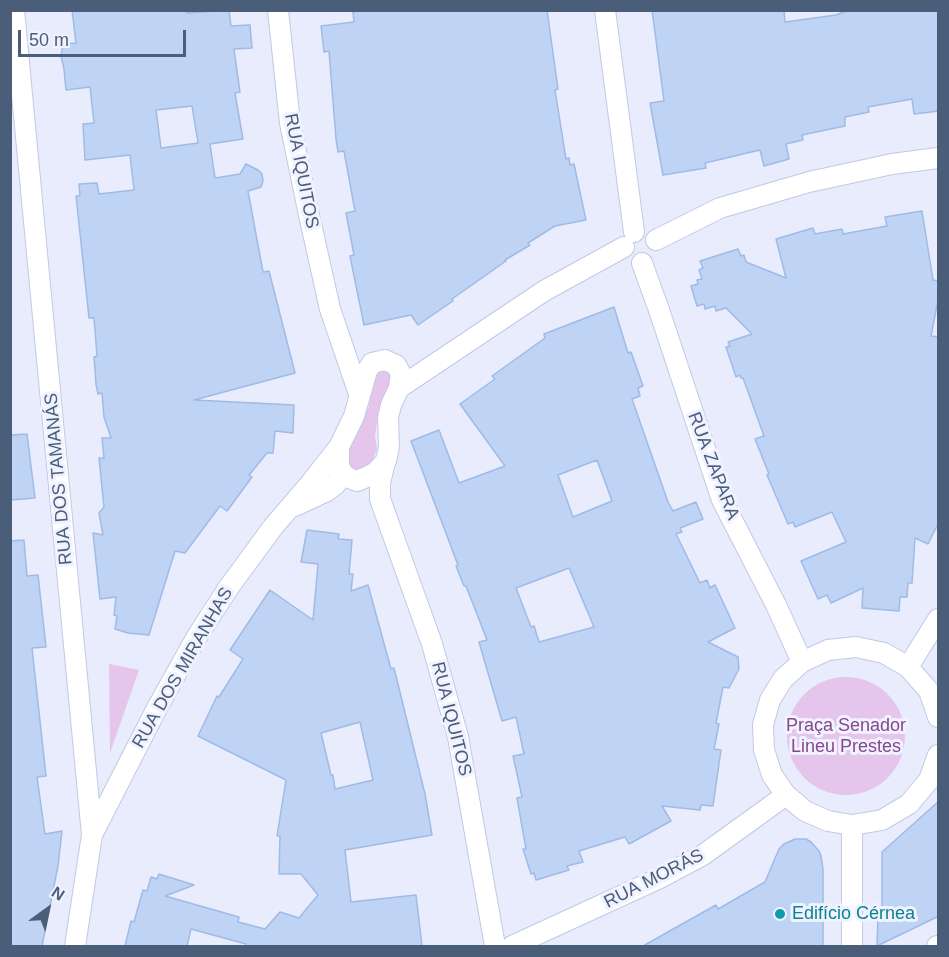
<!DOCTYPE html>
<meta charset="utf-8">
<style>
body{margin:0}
#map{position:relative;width:949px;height:957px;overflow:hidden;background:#e8ecfd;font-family:Arial,sans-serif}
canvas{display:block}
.frame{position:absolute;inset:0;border:12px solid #4a5e79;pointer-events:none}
.north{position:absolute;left:18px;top:879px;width:60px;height:60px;-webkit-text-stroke:4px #f0f2ff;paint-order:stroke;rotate:33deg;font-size:16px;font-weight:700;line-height:24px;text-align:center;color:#4a5e79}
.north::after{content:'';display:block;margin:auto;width:21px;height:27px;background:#4a5e79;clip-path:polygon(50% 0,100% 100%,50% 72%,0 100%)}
.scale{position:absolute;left:18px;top:30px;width:168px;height:27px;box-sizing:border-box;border:3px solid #4a5e79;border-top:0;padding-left:8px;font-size:18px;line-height:21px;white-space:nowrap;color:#4a5e79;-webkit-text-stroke:4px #f0f2ff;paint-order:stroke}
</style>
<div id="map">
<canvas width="949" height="957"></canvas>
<div class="frame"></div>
<div class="north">N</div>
<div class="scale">50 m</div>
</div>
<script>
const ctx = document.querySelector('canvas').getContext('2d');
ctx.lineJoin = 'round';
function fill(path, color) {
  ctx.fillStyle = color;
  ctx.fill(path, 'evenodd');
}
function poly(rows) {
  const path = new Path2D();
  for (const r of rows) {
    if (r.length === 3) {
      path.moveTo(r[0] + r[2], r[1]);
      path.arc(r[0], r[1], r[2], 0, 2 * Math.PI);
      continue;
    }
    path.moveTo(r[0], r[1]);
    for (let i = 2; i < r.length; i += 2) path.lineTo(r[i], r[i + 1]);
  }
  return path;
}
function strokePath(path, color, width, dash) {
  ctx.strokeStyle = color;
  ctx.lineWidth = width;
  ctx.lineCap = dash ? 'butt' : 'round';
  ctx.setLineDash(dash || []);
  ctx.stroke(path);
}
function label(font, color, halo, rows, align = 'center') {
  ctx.font = font + ' Arial,sans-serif';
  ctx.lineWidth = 6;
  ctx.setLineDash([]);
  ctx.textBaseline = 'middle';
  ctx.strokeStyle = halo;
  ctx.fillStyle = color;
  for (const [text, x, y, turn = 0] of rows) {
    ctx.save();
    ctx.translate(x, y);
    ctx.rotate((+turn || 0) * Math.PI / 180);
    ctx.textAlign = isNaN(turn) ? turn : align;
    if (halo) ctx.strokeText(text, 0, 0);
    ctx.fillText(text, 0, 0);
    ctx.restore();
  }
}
const green = poly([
 [384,367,392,376,391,386,377,422,375,435,377,449,371,465,365,472,356,471,348,463,347,454,369,406,370,375],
 [109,664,139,670,110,753],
 [846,736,59]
]);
const building = poly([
 [72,10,186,10,187,13,229,10,231,26,250,25,252,48,234,49,240,92,235,93,243,139,210,144,215,178,240,174,246,164,258,170,262,174,263,181,261,187,248,191,263,272,269,271,295,373,194,400,294,405,293,433,275,431,273,453,267,453,249,475,252,477,227,511,220,506,185,553,175,551,149,635,128,633,115,629,117,616,114,615,116,597,100,599,93,533,103,535,99,513,104,507,99,458,104,458,102,438,111,438,104,417,102,393,98,394,96,384,94,357,97,356,94,318,89,318,76,196,80,196,79,184,97,183,99,194,134,190,130,155,85,160,83,124,94,123,90,87,66,90,64,69,61,56,63,44,76,43,72,10],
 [192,106,198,143,161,148,156,110,192,106],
 [364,10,547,10,558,89,555,90,566,159,569,158,570,165,574,164,586,220,555,226,528,243,530,245,505,260,506,261,452,299,453,301,418,325,411,315,364,325,350,256,354,255,346,213,355,211,344,151,338,152,336,139,329,51,324,52,321,26,354,22,353,12,364,10],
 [652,10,784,10,785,22,836,15,849,10,939,10,939,111,914,114,912,99,868,107,869,112,845,117,845,126,802,135,803,140,786,144,789,159,764,166,760,150,705,163,706,168,663,175,650,103,664,101,652,10],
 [922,211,933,280,939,281,939,295,931,336,939,337,939,522,928,544,915,538,912,583,908,583,907,597,900,597,899,611,862,608,863,588,831,603,827,595,818,599,801,561,846,542,832,512,795,527,793,522,788,524,767,475,769,474,755,439,764,436,743,378,741,378,740,375,736,377,726,347,730,346,728,342,752,334,726,308,716,311,715,306,705,309,704,304,697,306,691,286,698,284,697,280,702,279,699,270,703,268,700,261,738,249,741,256,744,255,746,262,786,278,776,239,813,228,815,234,842,229,843,234,887,226,885,217,922,211],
 [614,307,628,353,631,352,643,386,638,388,640,396,632,399,668,502,673,511,696,502,703,519,680,528,682,532,676,534,700,583,707,580,710,588,715,585,735,628,708,642,738,657,739,669,729,688,723,687,716,723,719,724,714,749,721,750,713,806,701,805,700,810,662,806,671,821,629,844,625,837,579,851,583,862,567,866,569,870,536,880,534,873,531,874,523,849,526,849,517,798,522,797,513,756,524,754,516,717,502,721,479,642,487,640,466,586,464,586,456,566,458,565,411,441,439,430,459,483,505,466,460,404,495,379,492,376,545,338,544,334,614,307],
 [597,460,612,501,573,517,558,475,597,460],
 [569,568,594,627,539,642,534,626,531,627,516,588,569,568],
 [27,434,35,498,10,500,10,435,27,434],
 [307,530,339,534,338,539,352,540,349,574,353,574,351,591,368,585,391,669,394,668,425,794,432,835,345,850,351,902,416,895,422,946,245,946,246,944,191,929,187,946,125,946,131,921,134,922,143,890,147,891,151,877,157,879,159,874,194,885,165,896,239,917,238,922,265,929,280,912,299,918,318,895,301,874,279,874,280,836,277,836,286,780,198,736,217,696,219,697,243,659,230,650,270,590,313,620,318,564,301,562,307,530],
 [360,722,373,780,335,789,333,775,331,775,321,733,360,722],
 [24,540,27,576,38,575,46,647,32,648,46,776,37,777,45,834,62,831,58,866,42,946,10,946,10,541,24,540],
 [939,801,939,916,877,946,878,916,882,916,882,852,939,801],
 [795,839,806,839,811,842,819,851,821,856,823,869,823,946,643,946,716,905,718,909,765,882,779,849,784,844,795,839]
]);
const minor = poly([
 [14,10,92,835,75,946],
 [278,10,290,123,309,215,330,309,359,394],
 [605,10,634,232],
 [656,240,720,208,809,182,892,164,938,158],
 [642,263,659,310,722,500,776,605,802,662],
 [399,388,401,374,396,365,385,360,372,363,367,371,354,416,339,447,339,466,343,474,349,478,357,481,369,476,376,472,386,461,389,447,388,418,391,405,399,388,544,291,624,247],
 [385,462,380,483,380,499,432,644,458,737,495,946],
 [295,506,327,491,335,485,343,474],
 [908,667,938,619],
 [938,717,929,691,908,667,884,653,856,647,828,650,802,662,783,679,770,700,763,725,764,750,772,775,786,795,805,811,828,821,852,825,882,820,909,804,929,780,938,755],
 [852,825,852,946],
 [92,835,157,708,196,638,229,587,273,527,309,485,339,447],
 [512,946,660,878,703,855,786,795],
 [937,946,938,946]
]);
const markers = [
 [780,914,6,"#0f9aa8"]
];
const streetNames = [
 ["RUA IQUITOS",301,171,79],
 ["RUA ZAPARA",713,466,69],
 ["RUA DOS TAMANÁS",59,479,-95],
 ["RUA DOS MIRANHAS",183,668,-60],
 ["RUA IQUITOS",451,719,76],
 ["RUA MORÁS",654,879,-27]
];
const parkNames = [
 ["Praça Senador",846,726],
 ["Lineu Prestes",846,747]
];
const cultureNames = [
 ["Edifício Cérnea",792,914]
];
fill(green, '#e5c5ec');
fill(building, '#bfd3f4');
strokePath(building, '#9ebbe7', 1.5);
strokePath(minor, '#c0cae1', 22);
strokePath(minor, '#fff', 20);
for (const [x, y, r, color] of markers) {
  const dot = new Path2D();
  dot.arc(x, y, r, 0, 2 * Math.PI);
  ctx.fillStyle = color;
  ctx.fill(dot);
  strokePath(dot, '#f0f2ff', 2);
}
label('18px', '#4a5e79', '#f0f2ff', streetNames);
label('18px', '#87478c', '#f0f2ff', parkNames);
label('18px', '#0d838f', '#f0f2ff', cultureNames, 'left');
</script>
